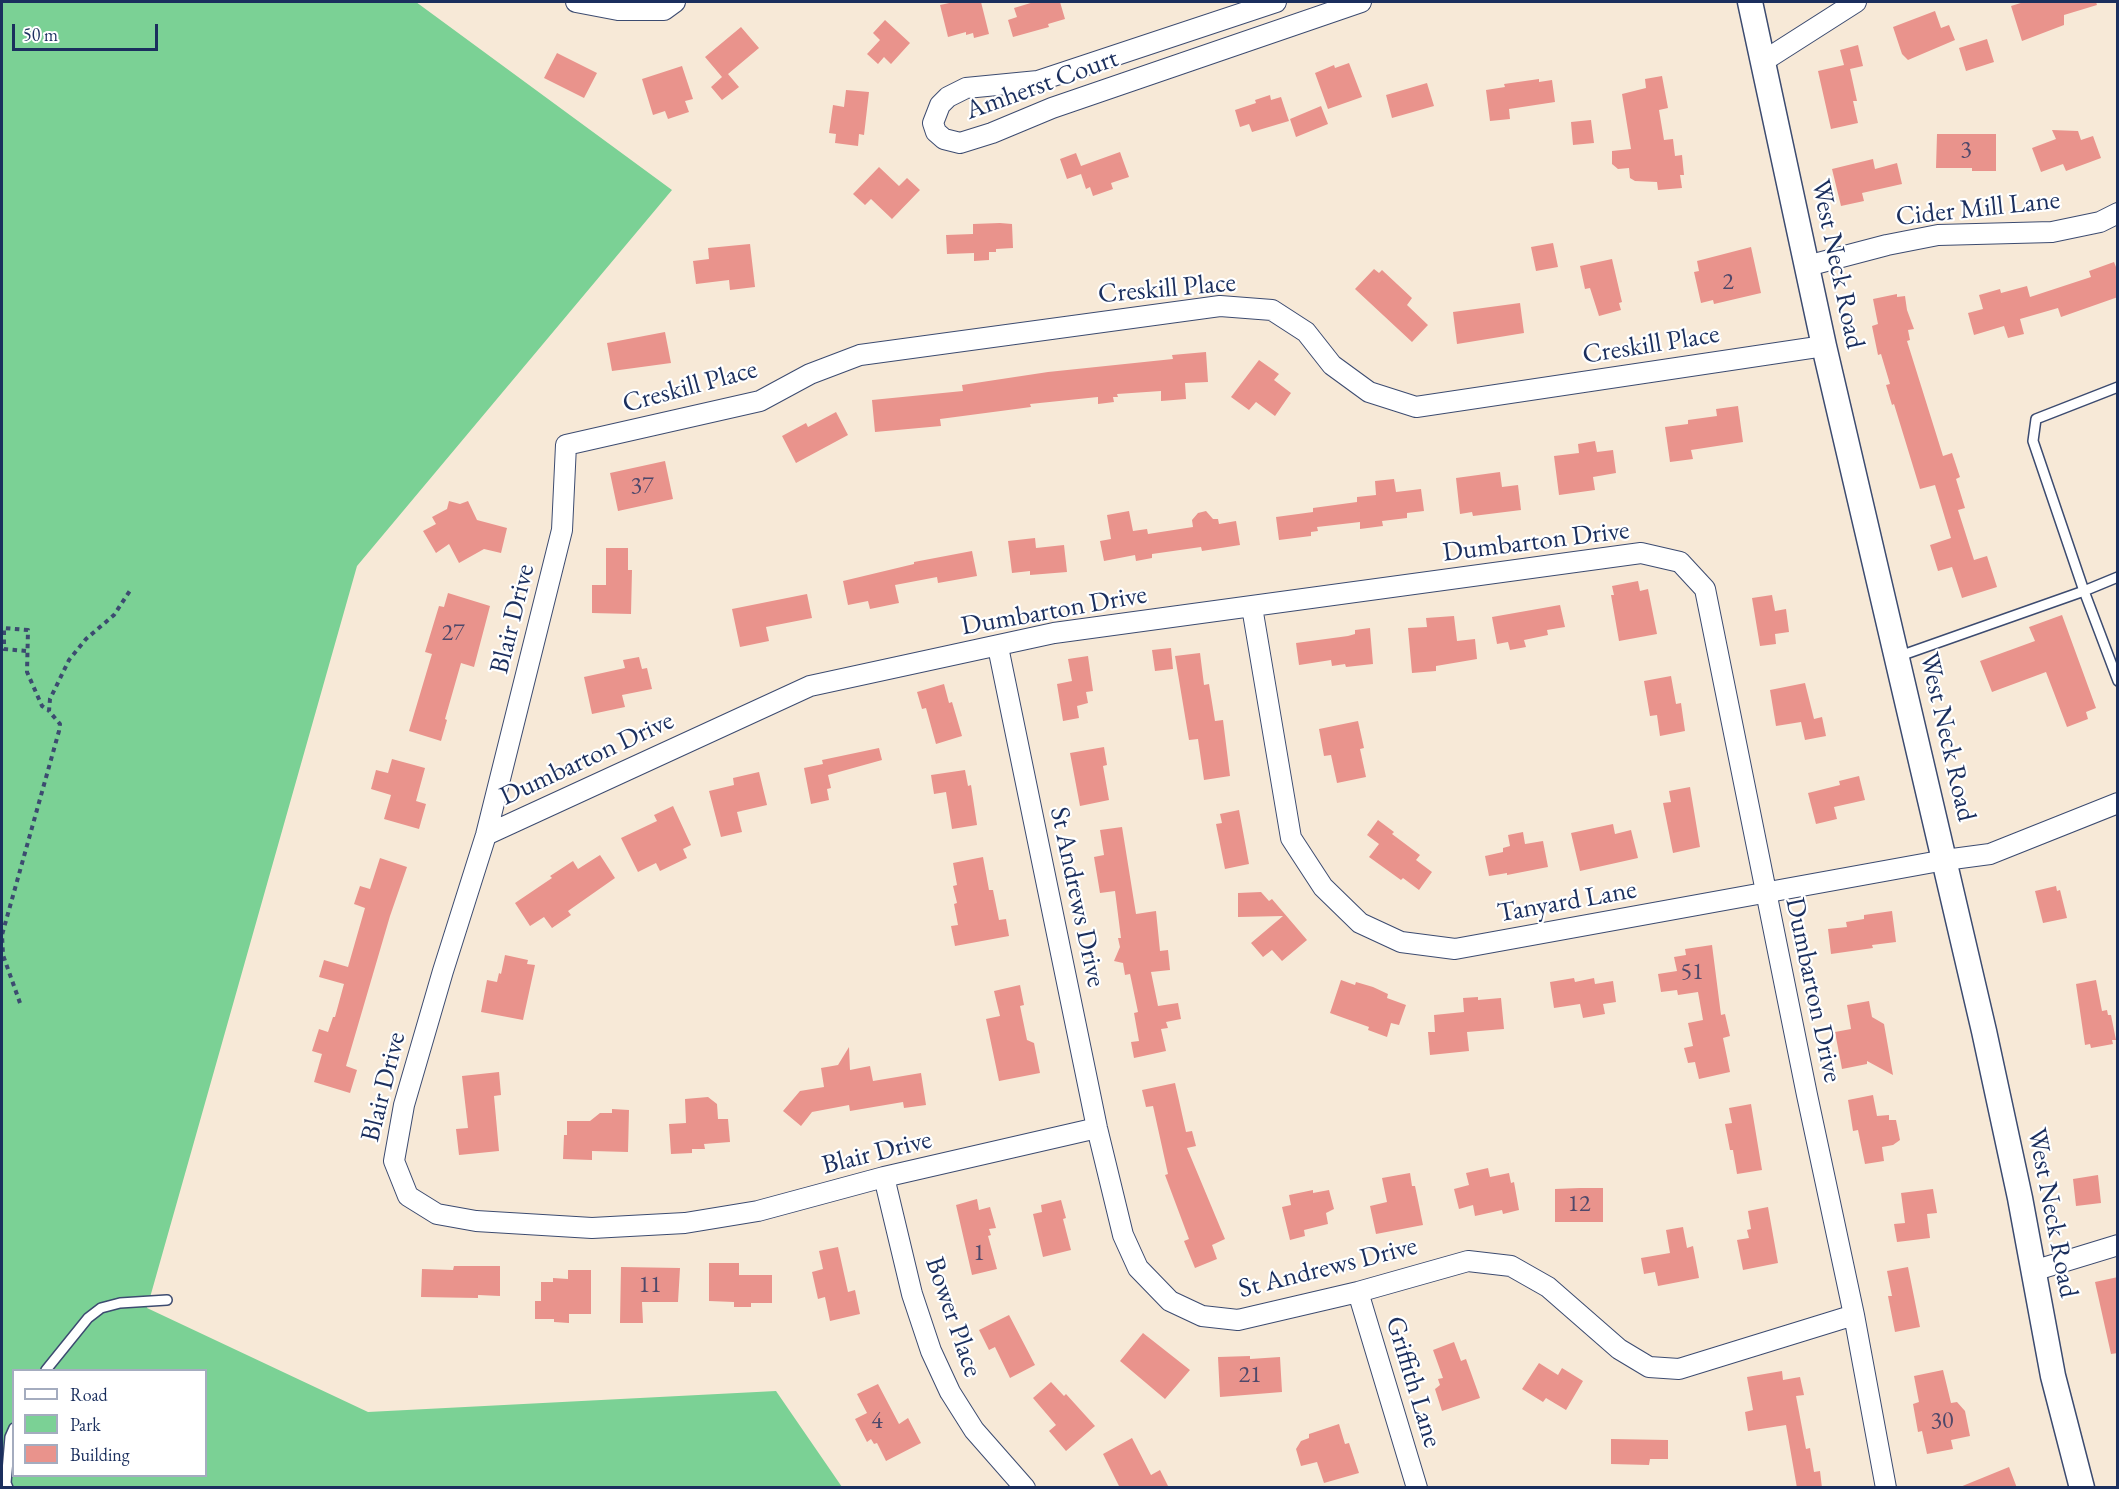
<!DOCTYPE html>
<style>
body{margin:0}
#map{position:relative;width:2119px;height:1489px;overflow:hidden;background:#f7e9d7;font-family:"EB Garamond",serif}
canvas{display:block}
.frame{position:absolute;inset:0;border:3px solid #1b2f5e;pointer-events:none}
.legend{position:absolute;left:12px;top:1369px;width:195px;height:108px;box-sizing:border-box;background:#fff;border:2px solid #a4acbf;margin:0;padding:8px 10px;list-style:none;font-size:18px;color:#1b2f5e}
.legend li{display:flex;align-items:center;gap:12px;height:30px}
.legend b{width:30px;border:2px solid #a4acbf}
.scale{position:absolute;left:12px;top:24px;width:146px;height:27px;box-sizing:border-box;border:3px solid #1b2f5e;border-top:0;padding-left:8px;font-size:18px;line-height:21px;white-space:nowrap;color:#1b2f5e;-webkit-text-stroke:4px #fff;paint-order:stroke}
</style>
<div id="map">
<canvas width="2119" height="1489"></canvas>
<div class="frame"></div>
<ul class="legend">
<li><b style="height:8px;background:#fff"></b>Road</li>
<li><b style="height:16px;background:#7bd195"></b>Park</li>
<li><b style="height:16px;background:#e9938c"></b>Building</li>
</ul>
<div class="scale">50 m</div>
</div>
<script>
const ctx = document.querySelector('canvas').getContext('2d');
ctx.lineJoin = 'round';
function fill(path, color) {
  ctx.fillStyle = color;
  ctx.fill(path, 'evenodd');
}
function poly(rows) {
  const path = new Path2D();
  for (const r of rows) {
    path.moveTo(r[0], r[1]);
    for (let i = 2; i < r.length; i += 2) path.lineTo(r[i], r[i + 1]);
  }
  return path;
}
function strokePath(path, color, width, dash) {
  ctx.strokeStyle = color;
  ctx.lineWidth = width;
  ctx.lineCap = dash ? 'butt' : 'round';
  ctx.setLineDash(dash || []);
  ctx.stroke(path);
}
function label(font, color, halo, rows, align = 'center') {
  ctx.font = font + ' "EB Garamond",serif';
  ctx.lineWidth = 4.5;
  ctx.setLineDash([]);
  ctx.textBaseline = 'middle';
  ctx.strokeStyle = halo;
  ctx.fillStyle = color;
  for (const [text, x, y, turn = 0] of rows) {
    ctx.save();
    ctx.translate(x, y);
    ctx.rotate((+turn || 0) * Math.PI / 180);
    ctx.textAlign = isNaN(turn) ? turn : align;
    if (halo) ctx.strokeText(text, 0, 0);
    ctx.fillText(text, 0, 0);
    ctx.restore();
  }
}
const green = poly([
 [2,2,416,2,672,190,357,566,147,1308,368,1412,776,1391,842,1487,2,1488],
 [14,1370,206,1370,206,1476,14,1476]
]);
const building = poly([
 [954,2,981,2,989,34,974,38,973,33,966,35,966,32,948,37,940,5],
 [1034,2,1060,2,1065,19,1048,24,1049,27,1013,37,1008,20,1017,17,1014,8],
 [2024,2,2096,2,2097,5,2064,15,2064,25,2022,41,2011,6],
 [1935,11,1941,28,1949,25,1955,40,1908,60,1902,54,1893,27],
 [885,20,910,43,891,64,884,57,878,64,867,54,880,40,873,33],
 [741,27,759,48,728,74,739,87,722,100,711,87,722,77,705,57],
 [1987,39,1994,62,1966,71,1959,48],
 [1858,45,1863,66,1850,69,1857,101,1853,101,1858,123,1831,129,1818,71,1844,65,1840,50],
 [557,53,597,73,584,98,544,78],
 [1349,63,1362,97,1328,109,1315,73,1334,65,1335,68],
 [682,66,693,99,685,101,689,112,668,119,665,111,653,115,642,79],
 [1662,76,1668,108,1659,110,1664,140,1673,139,1675,156,1682,155,1684,175,1680,175,1682,188,1658,190,1657,182,1635,181,1630,178,1629,168,1618,169,1612,164,1612,151,1631,149,1622,94,1646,88,1645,79],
 [1539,79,1539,82,1552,80,1555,102,1509,109,1510,119,1490,121,1486,90,1505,87,1504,84],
 [1427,83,1434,106,1392,118,1386,95],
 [846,90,869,92,864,135,859,134,858,146,835,143,836,134,829,133,833,105,844,107],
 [1270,95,1271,100,1281,97,1289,121,1252,132,1249,124,1240,127,1235,110,1256,103,1255,100],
 [1321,106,1328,124,1296,137,1290,119],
 [1591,120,1594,143,1573,145,1571,122],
 [2052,130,2078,131,2081,140,2093,136,2101,158,2066,171,2063,164,2041,172,2032,148,2056,139],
 [1937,134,1996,134,1996,171,1972,171,1972,168,1936,168],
 [1120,152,1129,177,1111,183,1113,189,1093,196,1090,187,1086,189,1081,174,1067,179,1060,159,1076,153,1081,166],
 [1873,159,1875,169,1897,163,1902,184,1862,193,1864,201,1841,206,1832,169],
 [879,167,899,186,907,178,920,190,892,219,871,199,865,205,853,194],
 [1000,223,1012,224,1013,248,996,249,996,252,989,252,989,260,974,261,974,253,947,254,946,235,973,234,973,224],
 [1553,243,1558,267,1536,271,1531,247],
 [750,244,755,287,730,290,729,280,696,284,693,261,709,259,708,248],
 [1751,247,1761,293,1714,304,1713,300,1701,303,1694,272,1699,271,1697,261],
 [1612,259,1622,302,1619,303,1621,310,1599,316,1590,288,1585,289,1580,266],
 [2114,262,2118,272,2118,297,2061,317,2058,308,2020,319,2024,334,2008,338,2004,326,1974,335,1968,313,1983,309,1979,295,2000,289,2001,293,2027,286,2030,297,2091,277,2089,271],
 [1374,269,1379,273,1382,270,1412,298,1407,305,1428,325,1412,342,1355,289],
 [1897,294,1897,297,1905,296,1907,310,1914,329,1908,330,1910,340,1907,341,1943,456,1952,453,1960,477,1956,479,1965,508,1958,510,1974,560,1987,556,1997,587,1962,598,1952,567,1938,571,1930,545,1951,538,1935,485,1920,489,1894,404,1892,405,1886,385,1890,384,1881,354,1878,355,1872,326,1878,324,1873,299],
 [1520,303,1524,333,1457,344,1453,312],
 [665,332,671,363,612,371,607,343],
 [1206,352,1208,382,1185,383,1186,399,1161,401,1161,391,1117,394,1118,397,1113,397,1114,402,1098,404,1098,397,1030,404,1031,407,940,419,941,426,875,432,872,400,963,391,962,385,1048,372,1173,359,1172,355],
 [1259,360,1279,374,1274,380,1291,393,1275,416,1256,402,1249,410,1231,397],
 [1738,406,1743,442,1691,450,1693,459,1670,462,1665,427,1688,424,1688,420,1717,416,1716,409],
 [836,412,848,435,796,463,782,436,806,423,808,427],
 [1595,441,1597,452,1613,450,1616,473,1593,477,1595,490,1559,495,1554,456,1579,453,1578,444],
 [665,461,673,499,618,511,610,473],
 [1500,472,1502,487,1518,485,1521,510,1473,516,1472,512,1460,514,1456,478],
 [1394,479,1396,492,1421,489,1424,511,1407,513,1407,518,1382,521,1383,526,1360,529,1360,522,1317,527,1318,531,1311,532,1311,536,1279,540,1276,517,1313,512,1313,508,1357,502,1357,497,1376,495,1375,481],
 [449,501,460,504,468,501,477,520,507,528,501,553,484,549,459,563,449,544,436,553,423,531,436,524,432,517,447,509],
 [1129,511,1133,531,1147,529,1148,534,1193,527,1192,520,1198,513,1206,511,1213,519,1218,519,1219,524,1236,521,1240,545,1202,551,1201,547,1152,554,1152,558,1136,561,1135,555,1104,561,1100,541,1111,539,1107,515],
 [1035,538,1036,548,1064,545,1067,572,1030,575,1030,571,1012,573,1008,541],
 [606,548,628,548,628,570,632,570,631,614,592,613,592,585,606,585],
 [972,551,977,576,938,583,937,577,895,585,899,603,870,609,868,601,848,605,843,581,914,564,914,562],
 [1638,581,1640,591,1648,589,1657,634,1619,641,1611,595,1614,595,1612,586],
 [448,593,490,606,474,667,461,663,445,719,447,720,441,741,409,731,432,654,425,652,439,606,444,607],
 [807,594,812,618,766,627,769,641,740,647,732,609],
 [1772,595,1775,611,1786,609,1789,632,1775,634,1776,644,1760,646,1752,598],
 [1560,605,1565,627,1547,630,1548,635,1524,640,1526,647,1510,650,1508,642,1497,644,1492,617],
 [2062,615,2096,708,2086,712,2088,719,2067,727,2046,672,1992,692,1980,661,2035,641,2029,627],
 [1454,616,1457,641,1475,639,1477,659,1436,666,1436,671,1412,673,1408,628,1427,627,1426,618],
 [1370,628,1373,664,1346,667,1345,664,1332,666,1331,660,1299,665,1296,643,1348,636,1355,634,1355,630],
 [1171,648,1173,669,1155,671,1152,650],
 [1200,653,1204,685,1209,684,1215,721,1223,720,1230,776,1204,780,1198,739,1189,740,1175,656],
 [1088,656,1093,691,1086,692,1088,703,1077,706,1079,718,1063,721,1057,684,1072,681,1068,659],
 [639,657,642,669,647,668,652,689,622,695,625,707,592,714,584,677,625,668,623,660],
 [1671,676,1676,704,1681,703,1685,731,1660,736,1657,715,1650,716,1644,681],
 [1805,683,1814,719,1822,717,1826,736,1805,740,1801,722,1776,726,1770,690],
 [944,684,949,703,952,702,962,736,936,744,926,708,922,709,917,692],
 [1358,721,1364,748,1360,749,1366,777,1337,783,1331,755,1324,756,1319,729],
 [1104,747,1107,765,1103,766,1109,800,1080,806,1070,753],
 [879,748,882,760,828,775,831,788,827,789,829,800,811,804,804,768,823,764,822,760],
 [392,759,425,768,416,801,426,804,419,829,384,819,391,795,371,789,376,770,388,773],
 [965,770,968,786,971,785,977,825,952,829,946,792,934,794,931,775],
 [759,772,767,805,737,812,742,832,721,837,709,791,734,785,733,778],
 [1859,776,1865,800,1834,807,1837,819,1816,824,1808,793,1840,785,1839,781],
 [1690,787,1700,847,1673,853,1663,803,1671,802,1669,791],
 [673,806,691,845,683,849,687,858,660,871,656,863,638,872,621,838,657,821,654,815],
 [1239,810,1249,864,1225,869,1216,824,1222,823,1220,814],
 [1378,820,1394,832,1392,834,1420,855,1416,860,1432,872,1419,890,1403,878,1401,880,1369,857,1379,844,1367,835],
 [1613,824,1615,834,1631,830,1638,858,1580,871,1571,833],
 [1122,827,1136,914,1156,911,1160,951,1168,950,1170,970,1151,972,1158,1006,1178,1003,1181,1019,1166,1022,1168,1028,1161,1029,1166,1051,1134,1058,1131,1042,1139,1041,1134,1013,1138,1012,1130,974,1125,975,1123,963,1114,961,1120,947,1118,938,1121,938,1115,891,1100,893,1094,857,1104,855,1100,830],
 [1523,832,1525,844,1543,841,1548,867,1507,875,1507,873,1489,876,1485,856,1503,852,1503,848,1510,846,1508,835],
 [600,855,615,878,568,911,571,915,552,928,544,917,530,926,515,903,552,878,550,876,573,861,578,869],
 [983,857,989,890,993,890,999,920,1006,919,1009,936,955,946,951,926,958,925,954,904,957,903,953,886,957,885,953,863],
 [380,858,407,867,390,916,346,1066,357,1070,350,1093,314,1082,322,1054,312,1051,319,1029,328,1032,333,1017,335,1017,344,984,319,977,324,960,348,967,365,908,354,904,360,886,370,889],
 [2056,886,2057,891,2060,890,2067,918,2043,923,2035,891],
 [1261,892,1269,901,1272,899,1307,940,1282,961,1272,950,1263,957,1251,943,1283,916,1238,917,1238,893],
 [1892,911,1896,942,1872,945,1873,948,1831,954,1828,929,1847,927,1846,922,1864,919,1864,915],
 [1712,945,1721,1015,1725,1014,1730,1036,1723,1038,1730,1072,1699,1079,1695,1062,1688,1063,1684,1048,1693,1046,1688,1023,1703,1020,1698,992,1678,995,1677,990,1661,992,1658,974,1677,971,1674,957,1686,955,1685,949],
 [505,955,528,960,527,964,535,965,523,1020,481,1012,487,980,497,982,499,973,501,974],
 [1574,978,1575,982,1594,978,1595,984,1613,981,1616,1002,1603,1004,1605,1014,1583,1018,1580,1004,1554,1008,1550,982],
 [1341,980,1355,985,1356,982,1373,987,1388,994,1387,998,1406,1005,1399,1025,1391,1023,1387,1037,1368,1030,1369,1027,1330,1013],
 [2096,980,2102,1011,2107,1010,2108,1015,2111,1015,2116,1040,2112,1040,2113,1044,2091,1048,2090,1044,2085,1045,2076,984],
 [1020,985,1024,1005,1020,1006,1027,1040,1034,1043,1040,1073,999,1081,986,1019,1000,1016,994,991],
 [1478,997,1478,1000,1501,998,1504,1029,1467,1032,1469,1051,1430,1055,1428,1032,1435,1032,1434,1015,1464,1012,1463,998],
 [1869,1001,1872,1017,1884,1024,1893,1075,1867,1061,1867,1064,1842,1069,1835,1032,1851,1029,1847,1005],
 [849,1047,850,1070,870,1066,873,1081,921,1073,926,1105,904,1108,903,1102,850,1111,849,1105,812,1112,801,1126,783,1111,800,1091,824,1087,821,1068,838,1065],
 [499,1072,501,1095,494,1096,499,1151,459,1155,456,1129,468,1128,462,1076],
 [1175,1083,1186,1132,1192,1131,1196,1146,1187,1148,1225,1239,1212,1245,1217,1259,1195,1268,1184,1241,1189,1239,1165,1175,1168,1174,1153,1106,1146,1107,1142,1090],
 [1873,1095,1877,1116,1889,1115,1889,1120,1896,1120,1900,1140,1893,1145,1882,1147,1884,1161,1865,1164,1858,1130,1853,1131,1848,1100],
 [708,1097,717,1104,718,1119,728,1119,730,1142,704,1144,705,1149,692,1149,692,1153,671,1154,669,1124,686,1123,685,1099],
 [1751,1104,1762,1170,1737,1174,1733,1150,1730,1150,1725,1124,1732,1123,1729,1108],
 [612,1109,629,1110,628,1152,592,1151,592,1160,563,1159,564,1135,567,1135,567,1121,590,1121,600,1113,612,1113],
 [1488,1168,1490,1177,1509,1173,1511,1183,1514,1182,1519,1210,1503,1214,1502,1210,1475,1216,1473,1205,1459,1209,1454,1189,1469,1185,1466,1173],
 [1410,1173,1412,1186,1415,1186,1423,1225,1376,1234,1370,1206,1387,1202,1382,1178],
 [2098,1175,2101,1203,2076,1206,2073,1179],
 [1580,1188,1603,1188,1603,1222,1555,1222,1555,1189],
 [1933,1189,1937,1213,1927,1214,1930,1238,1897,1242,1894,1224,1905,1223,1901,1193],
 [1313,1190,1313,1193,1329,1190,1334,1209,1326,1213,1328,1224,1304,1230,1305,1236,1290,1240,1282,1207,1291,1205,1289,1195],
 [977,1199,979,1210,990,1207,996,1228,989,1229,991,1235,988,1236,997,1269,972,1275,956,1205],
 [1061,1200,1066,1218,1063,1219,1071,1250,1043,1257,1033,1214,1042,1212,1041,1205],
 [1768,1207,1778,1263,1743,1270,1737,1240,1749,1238,1747,1230,1751,1229,1748,1211],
 [1683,1227,1687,1248,1693,1246,1699,1278,1658,1286,1655,1272,1644,1274,1641,1258,1670,1253,1666,1230],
 [838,1247,848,1292,855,1290,860,1314,830,1321,825,1297,818,1299,812,1272,823,1269,819,1251],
 [709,1263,739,1263,739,1275,772,1275,772,1303,751,1303,751,1307,734,1307,734,1302,709,1301],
 [454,1266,500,1266,500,1296,478,1295,478,1298,421,1297,422,1269,453,1270],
 [621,1267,680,1268,678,1302,642,1302,643,1323,620,1323],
 [1908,1267,1920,1327,1895,1332,1888,1296,1892,1296,1887,1271],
 [568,1270,591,1270,591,1314,569,1314,569,1323,554,1322,554,1319,535,1319,535,1301,541,1301,541,1282,553,1282,553,1278,568,1279],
 [2118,1277,2118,1353,2111,1354,2095,1282],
 [1009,1315,1035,1365,1010,1378,995,1347,989,1350,979,1330],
 [1143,1333,1190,1370,1165,1399,1120,1361],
 [1454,1342,1461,1361,1466,1359,1480,1398,1442,1411,1435,1389,1440,1385,1438,1379,1443,1378,1433,1350],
 [1250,1356,1250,1359,1280,1357,1282,1392,1220,1397,1218,1357],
 [1539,1363,1558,1375,1562,1368,1583,1381,1566,1410,1546,1398,1543,1402,1522,1389],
 [1943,1370,1951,1403,1957,1402,1965,1411,1970,1436,1951,1440,1953,1449,1927,1454,1922,1431,1918,1432,1913,1404,1919,1402,1914,1376],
 [1782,1371,1783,1380,1800,1377,1804,1395,1796,1396,1806,1449,1810,1448,1814,1472,1820,1471,1822,1488,1797,1488,1786,1425,1748,1431,1745,1412,1753,1410,1747,1377],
 [1051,1382,1064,1396,1066,1394,1095,1426,1066,1451,1049,1431,1056,1425,1033,1398],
 [878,1384,899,1424,908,1418,921,1443,886,1461,877,1443,874,1444,871,1439,867,1442,855,1419,867,1413,857,1394],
 [1339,1424,1345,1444,1349,1443,1359,1473,1324,1483,1317,1462,1301,1466,1296,1449,1301,1441,1309,1438,1309,1434],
 [1132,1438,1151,1475,1160,1470,1169,1488,1120,1488,1103,1454],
 [1611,1439,1668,1440,1668,1459,1650,1459,1649,1465,1611,1464],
 [2009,1467,2017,1488,1960,1488,1960,1487]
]);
const path = poly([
 [26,651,4,649,4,628,28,630,27,672,42,706,48,710],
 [20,1003,3,955,2,935,59,731,60,724,49,711,50,699,69,660,86,639,114,615,131,589]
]);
const service = poly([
 [2118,387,2036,419,2033,441,2084,591,2118,681],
 [1897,657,2084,591,2118,577],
 [46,1370,88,1318,101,1308,120,1303,167,1300],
 [8,1488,6,1483,10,1437,14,1428]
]);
const minor = poly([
 [576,2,618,10,664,10,675,2],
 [1276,2,1038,81,966,88,948,97,940,105,933,123,936,132,944,139,960,143,992,133,1052,108,1361,2],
 [1762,62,1856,2],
 [1807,266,1887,245,1938,235,2052,232,2100,222,2118,213],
 [1252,607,1291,838,1323,887,1360,923,1401,942,1455,949,1945,860,1990,854,2118,803],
 [998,647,1097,1128,1123,1235,1138,1268,1170,1301,1202,1316,1238,1320,1358,1292,1468,1261,1511,1266,1548,1287,1619,1349,1649,1367,1679,1369,1854,1315],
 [486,835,810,686,1054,633,1641,553,1680,562,1705,589,1807,1095,1854,1315,1886,1488],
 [1097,1128,884,1177,758,1211,685,1223,592,1228,476,1221,437,1214,408,1196,394,1161,404,1105,443,971,486,835,562,530,566,445,760,401,810,374,860,355,1220,306,1272,310,1306,332,1332,365,1369,392,1416,407,1824,346],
 [884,1177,912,1294,931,1351,950,1392,974,1430,1025,1488],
 [2033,1271,2118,1245],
 [1358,1292,1417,1488]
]);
const tertiary = poly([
 [1750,2,1824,346,1984,1031,2020,1198,2053,1376,2082,1488]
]);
const numberNames = [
 ["3",1966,150],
 ["2",1728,282],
 ["37",642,486],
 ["27",453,633],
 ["51",1692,972],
 ["12",1579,1204],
 ["1",979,1253],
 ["11",650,1285],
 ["21",1250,1375],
 ["4",877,1421],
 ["30",1942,1421]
];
const streetNames = [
 ["Amherst Court",1042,85,-20],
 ["Cider Mill Lane",1978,209,-6],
 ["West Neck Road",1837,264,78],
 ["Creskill Place",1167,289,-5],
 ["Creskill Place",1651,345,-9],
 ["Creskill Place",690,387,-15],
 ["Dumbarton Drive",1536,542,-7],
 ["Dumbarton Drive",1054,611,-10],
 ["Blair Drive",513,619,-76],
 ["West Neck Road",1947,737,77],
 ["Dumbarton Drive",587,759,-25],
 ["St Andrews Drive",1077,897,78],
 ["Tanyard Lane",1567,902,-10],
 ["Dumbarton Drive",1813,990,78],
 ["Blair Drive",384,1087,-76],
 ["Blair Drive",877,1153,-14],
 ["West Neck Road",2052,1213,79],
 ["St Andrews Drive",1328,1268,-14],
 ["Bower Place",953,1317,71],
 ["Griffith Lane",1413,1382,73]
];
fill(green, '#7bd195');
fill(building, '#e9938c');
strokePath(service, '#3c4b70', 12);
strokePath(minor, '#3c4b70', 22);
strokePath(tertiary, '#3c4b70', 27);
strokePath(path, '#3c4b70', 4, [4.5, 4.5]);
strokePath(service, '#fff', 9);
strokePath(minor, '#fff', 20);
strokePath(tertiary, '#fff', 24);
label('24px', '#4e486a', null, numberNames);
label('27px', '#1b2f5e', '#fff', streetNames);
</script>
